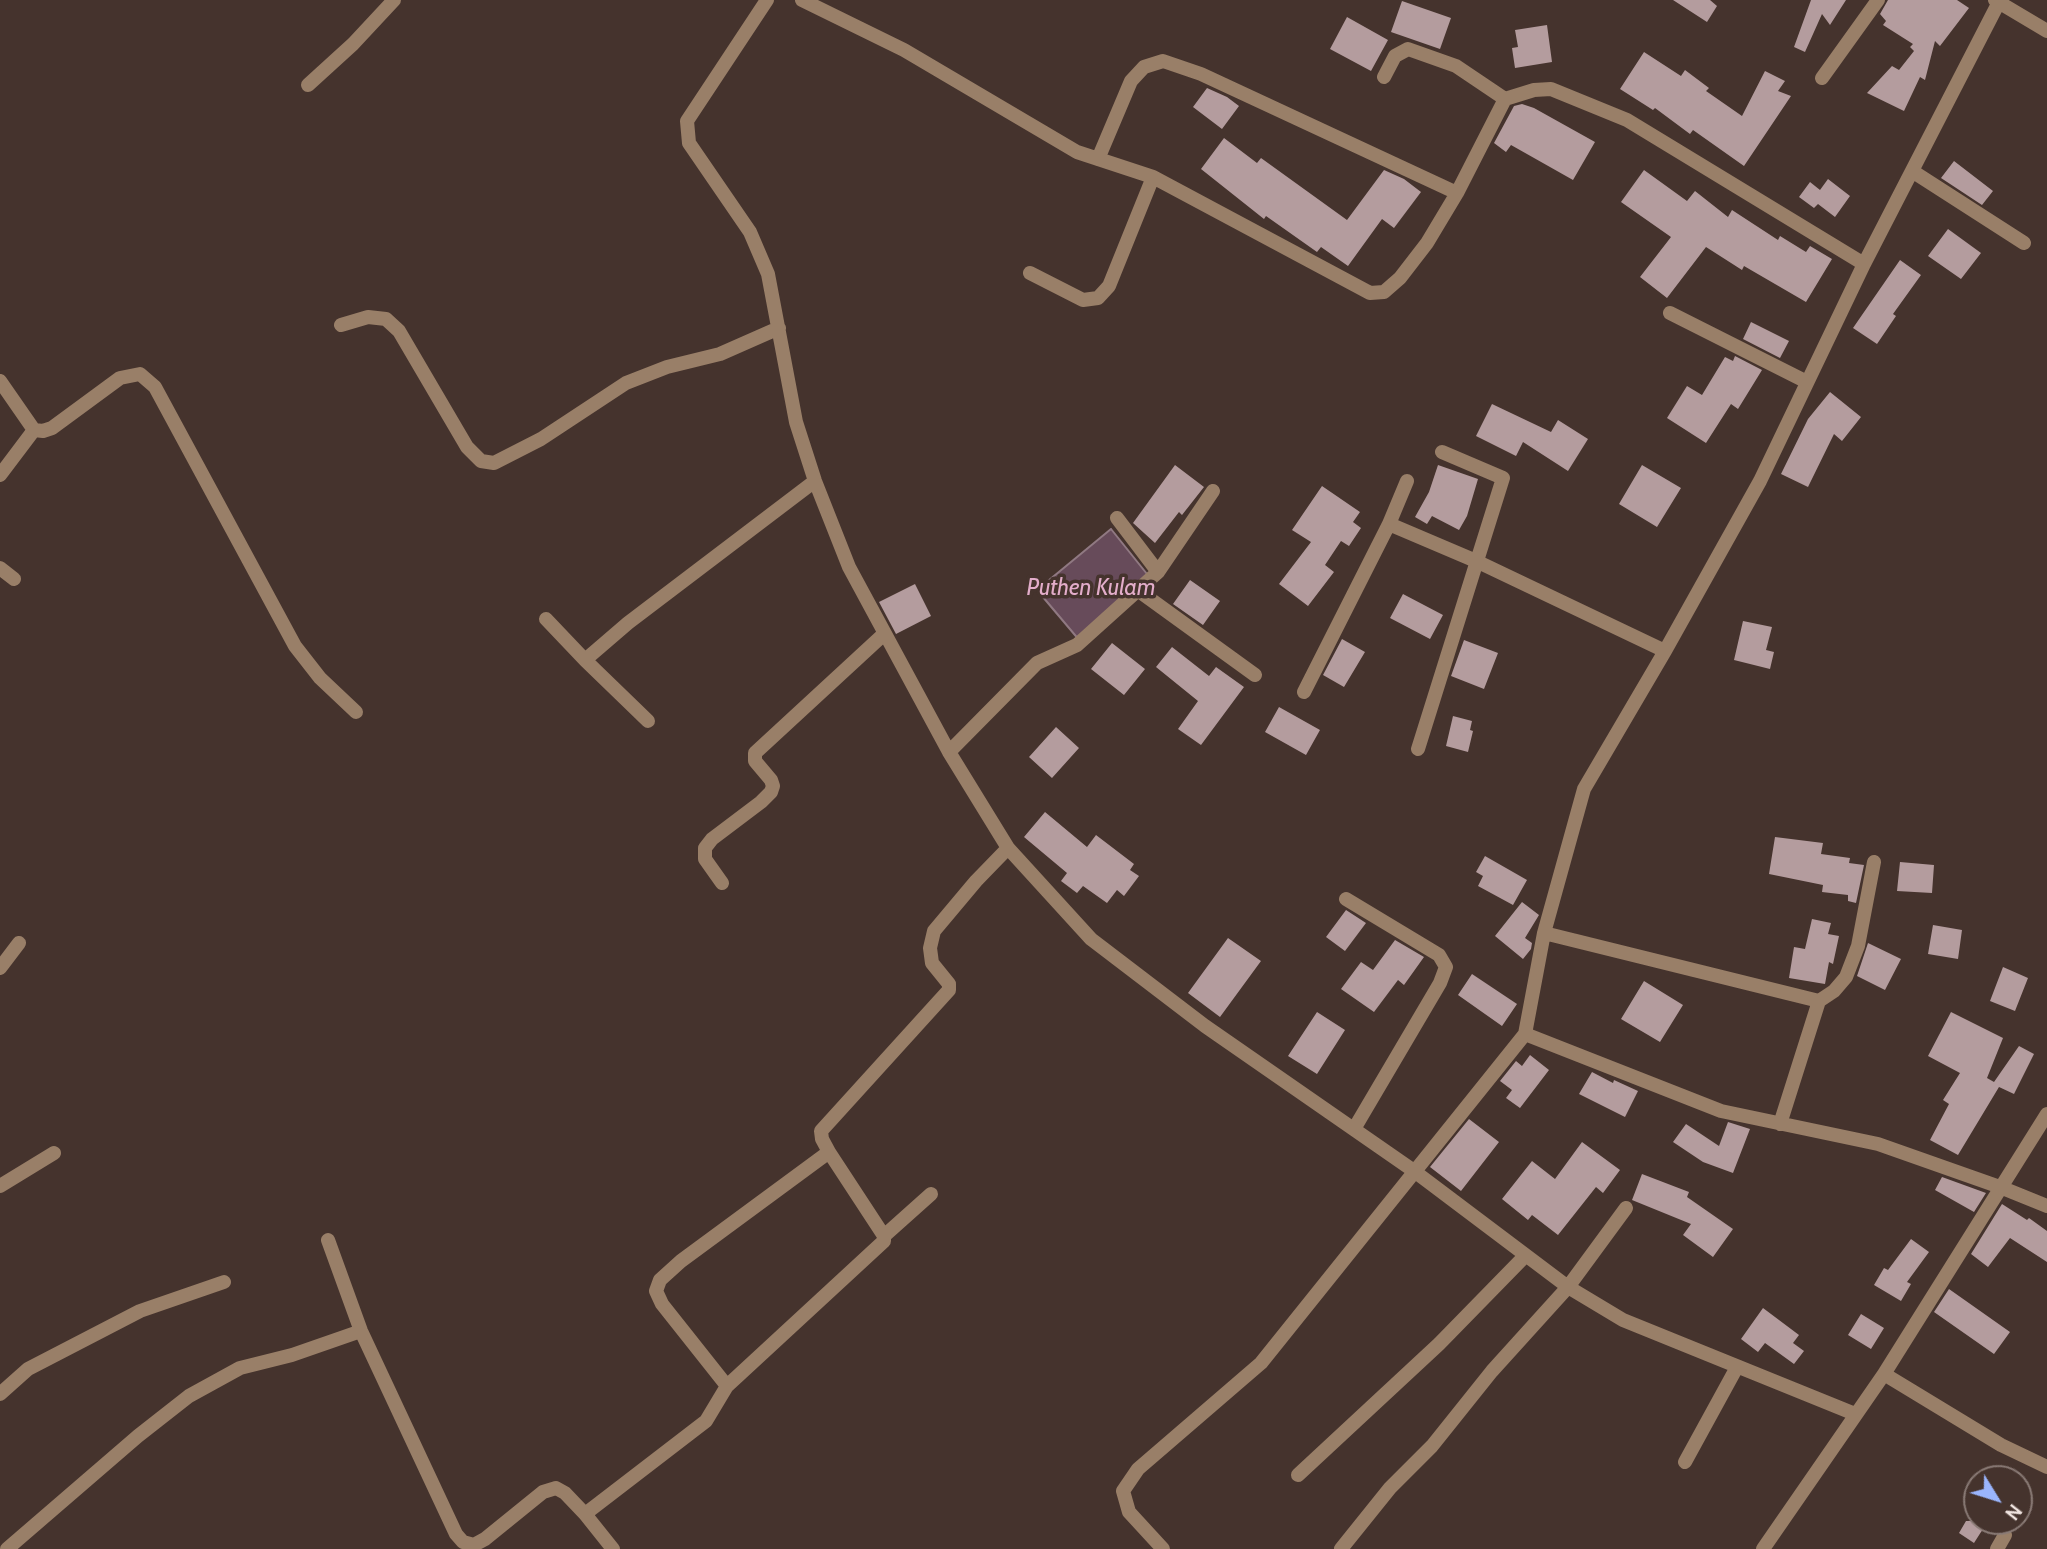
<!DOCTYPE html>
<style>
body{margin:0}
#map{position:relative;width:2047px;height:1549px;overflow:hidden;background:#45332d;font-family:Cabin,sans-serif}
canvas{display:block}
.north{position:absolute;left:1963px;top:1465px;width:70px;height:70px;box-sizing:border-box;background:#45332d;border:2px solid #897a75;border-radius:50%;rotate:128deg;font-size:19px;font-weight:700;line-height:28px;text-align:center;color:#f0e4e0}
.north::after{content:'';display:block;margin:auto;width:24px;height:32px;background:#9ab5fd;clip-path:polygon(50% 0,100% 100%,50% 72%,0 100%)}
</style>
<div id="map">
<canvas width="2047" height="1549"></canvas>
<div class="north">N</div>
</div>
<script>
const ctx = document.querySelector('canvas').getContext('2d');
ctx.lineJoin = 'round';
function fill(path, color) {
  ctx.fillStyle = color;
  ctx.fill(path, 'evenodd');
}
function poly(rows) {
  const path = new Path2D();
  for (const r of rows) {
    path.moveTo(r[0], r[1]);
    for (let i = 2; i < r.length; i += 2) path.lineTo(r[i], r[i + 1]);
  }
  return path;
}
function strokePath(path, color, width, dash) {
  ctx.strokeStyle = color;
  ctx.lineWidth = width;
  ctx.lineCap = dash ? 'butt' : 'round';
  ctx.setLineDash(dash || []);
  ctx.stroke(path);
}
function label(font, color, halo, rows, align = 'center') {
  ctx.font = font + ' Cabin,sans-serif';
  ctx.lineWidth = 7;
  ctx.setLineDash([]);
  ctx.textBaseline = 'middle';
  ctx.strokeStyle = halo;
  ctx.fillStyle = color;
  for (const [text, x, y, turn = 0] of rows) {
    ctx.save();
    ctx.translate(x, y);
    ctx.rotate((+turn || 0) * Math.PI / 180);
    ctx.textAlign = isNaN(turn) ? turn : align;
    if (halo) ctx.strokeText(text, 0, 0);
    ctx.fillText(text, 0, 0);
    ctx.restore();
  }
}
const water = poly([
 [1111,529,1151,579,1080,641,1037,590,1111,529]
]);
const building = poly([
 [1673,0,1710,0,1717,6,1707,22],
 [1811,0,1846,0,1830,25,1822,14,1805,52,1794,47],
 [1888,0,1957,0,1969,8,1940,46,1935,41,1925,80,1920,77,1904,111,1867,93,1892,66,1899,70,1914,51,1910,47,1913,44,1883,25,1886,21,1880,14],
 [1402,1,1451,18,1440,49,1391,32],
 [1347,17,1388,40,1371,71,1330,49],
 [1547,25,1552,62,1515,68,1512,48,1518,47,1515,30],
 [1644,52,1681,76,1685,70,1709,88,1706,91,1742,116,1765,71,1785,81,1778,91,1791,96,1744,166,1693,130,1690,134,1655,108,1653,110,1620,89],
 [1207,88,1227,97,1239,106,1222,129,1193,107],
 [1522,104,1534,108,1595,142,1573,180,1511,145,1506,152,1494,143,1514,106],
 [1224,138,1257,163,1261,158,1347,220,1384,170,1404,179,1421,192,1394,228,1382,219,1348,266,1321,247,1317,252,1266,216,1264,219,1201,169],
 [1954,161,1993,191,1982,205,1941,178],
 [1644,170,1687,201,1695,191,1728,217,1732,210,1778,240,1780,236,1806,252,1810,246,1832,259,1806,302,1744,266,1742,270,1706,247,1667,298,1640,277,1671,237,1621,202],
 [1828,179,1850,196,1835,217,1818,204,1814,208,1799,197,1810,182,1820,190],
 [1948,229,1981,253,1961,279,1928,256],
 [1900,260,1921,275,1893,314,1896,316,1877,344,1853,328],
 [1751,322,1789,341,1780,358,1743,339],
 [1735,356,1762,370,1738,409,1731,404,1706,443,1667,418,1687,386,1702,395,1725,357,1733,361],
 [1830,392,1861,417,1842,441,1834,434,1808,487,1781,474,1808,419],
 [1492,404,1551,432,1558,420,1588,439,1568,471,1523,442,1516,456,1476,436],
 [1175,465,1204,487,1182,515,1179,512,1155,543,1133,523],
 [1438,465,1478,479,1467,516,1459,530,1432,516,1427,524,1415,517,1429,492],
 [1642,465,1681,488,1657,527,1619,504],
 [1322,486,1360,512,1353,522,1361,528,1349,546,1341,541,1325,565,1334,572,1308,606,1279,584,1311,542,1292,530],
 [1190,580,1220,601,1203,625,1173,604],
 [915,584,931,616,896,634,879,602],
 [1403,594,1443,615,1430,639,1390,618],
 [1743,621,1772,627,1766,650,1774,652,1770,669,1734,660],
 [1342,639,1365,652,1344,687,1323,675],
 [1464,640,1498,653,1484,689,1451,676],
 [1112,643,1145,669,1124,695,1091,669],
 [1172,647,1209,676,1216,667,1244,687,1201,745,1178,729,1198,701,1156,667],
 [1279,707,1320,730,1306,755,1265,732],
 [1453,716,1472,721,1470,730,1473,731,1468,752,1446,746],
 [1056,727,1079,748,1052,778,1029,757],
 [1045,812,1087,847,1096,835,1134,864,1130,870,1139,876,1124,896,1117,890,1107,903,1083,886,1077,893,1061,881,1067,873,1024,837],
 [1775,837,1823,843,1821,854,1850,858,1849,863,1864,865,1856,903,1848,901,1848,895,1822,892,1823,885,1769,874],
 [1485,856,1527,880,1513,905,1478,886,1483,876,1476,872],
 [1900,862,1934,865,1932,893,1897,891],
 [1522,902,1539,915,1525,938,1532,943,1531,949,1523,959,1495,936],
 [1346,910,1366,923,1345,951,1326,937],
 [1812,919,1831,923,1828,934,1839,936,1833,964,1829,962,1825,984,1789,978,1794,947,1805,949],
 [1933,925,1962,930,1958,959,1928,954],
 [1228,938,1261,961,1220,1017,1188,993],
 [1395,940,1424,957,1404,985,1398,980,1374,1012,1341,989,1361,962,1373,970],
 [1868,943,1901,959,1885,990,1857,976],
 [2003,967,2028,978,2015,1011,1990,1001],
 [1472,974,1517,1004,1502,1026,1458,995],
 [1644,981,1683,1005,1660,1042,1621,1019],
 [1317,1012,1345,1030,1317,1074,1288,1056],
 [1951,1012,2003,1038,1987,1078,1994,1082,2019,1046,2034,1054,2014,1094,1999,1087,1958,1155,1930,1140,1949,1104,1943,1100,1960,1073,1928,1056],
 [1530,1055,1549,1070,1520,1108,1506,1098,1512,1090,1500,1081,1516,1061,1522,1066],
 [1592,1072,1613,1083,1614,1080,1638,1091,1625,1117,1579,1094],
 [1469,1119,1499,1142,1461,1191,1430,1167],
 [1728,1122,1750,1129,1733,1173,1703,1162,1673,1142,1686,1124,1719,1146],
 [1582,1142,1620,1170,1603,1193,1596,1187,1558,1235,1532,1215,1528,1220,1502,1199,1532,1161,1555,1179],
 [1642,1174,1689,1192,1687,1197,1733,1229,1713,1257,1683,1235,1691,1224,1632,1200],
 [1942,1177,1986,1193,1974,1212,1935,1190],
 [2002,1204,2027,1220,2029,1218,2047,1231,2047,1262,2010,1238,1988,1267,1971,1254],
 [1911,1239,1929,1252,1907,1282,1911,1284,1901,1301,1874,1285,1884,1268,1888,1270],
 [1949,1289,2010,1332,1994,1354,1934,1312],
 [1763,1308,1799,1335,1793,1343,1804,1351,1794,1364,1765,1343,1758,1352,1741,1339],
 [1861,1314,1884,1328,1871,1349,1848,1335],
 [1966,1521,1988,1521,1974,1543,1959,1533]
]);
const minor = poly([
 [767,0,687,121,689,143,750,232,768,274,796,422,815,481,849,567,949,752,1008,848,1091,939,1205,1026,1414,1171,1568,1287,1623,1320,1855,1414],
 [802,0,904,50,1077,152,1153,177,1370,293,1384,292,1400,278,1427,243,1457,193,1505,99,1534,90,1551,89,1627,120,1864,264],
 [1995,0,2047,31],
 [1384,77,1395,56,1408,49,1456,66,1505,99],
 [1822,78,1878,0],
 [308,85,353,44,394,0],
 [1098,159,1131,81,1144,67,1163,61,1201,74,1457,193],
 [1912,171,2024,243],
 [1030,273,1083,300,1098,298,1109,286,1153,177],
 [1670,313,1807,382],
 [341,325,368,317,386,319,399,331,467,447,481,461,494,463,541,439,626,383,667,367,720,354,779,328],
 [0,381,34,430,43,431,52,428,120,378,140,374,155,387,295,646,320,678,356,712],
 [0,475,34,430],
 [1407,481,1389,524,1476,561,1665,651],
 [1117,518,1158,572],
 [0,568,14,579],
 [1139,591,1255,675],
 [546,619,585,660,648,721],
 [585,660,628,623,815,481],
 [1304,692,1389,524],
 [1418,749,1503,478,1442,452],
 [949,752,1037,663,1077,645,1158,572,1213,491],
 [722,883,705,859,705,848,712,839,761,802,771,792,773,786,771,780,755,761,755,753,884,634],
 [1346,899,1439,955,1446,967,1440,983,1354,1129],
 [1544,933,1819,1001,1780,1124],
 [0,968,19,943],
 [1819,1001,1834,991,1846,977,1858,946,1874,862],
 [1525,1034,1721,1111,1878,1144,2000,1187,2047,1206],
 [829,1152,681,1261,660,1280,656,1291,662,1304,727,1386,884,1241,884,1236,829,1152,822,1139,821,1131,949,990,949,984,932,963,930,948,934,931,976,881,1008,848],
 [0,1186,54,1153],
 [884,1236,931,1194],
 [328,1240,361,1331,456,1534,463,1542,474,1545,485,1539,543,1492,556,1488,565,1493,585,1514,706,1421,727,1386],
 [1884,1374,2001,1445,2047,1467],
 [0,1394,28,1369,140,1311,224,1282],
 [1685,1462,1737,1367],
 [1298,1475,1439,1344,1525,1256],
 [585,1514,613,1549],
 [7,1549,138,1436,189,1396,240,1368,292,1355,361,1331],
 [1163,1549,1129,1512,1123,1491,1138,1469,1261,1363,1525,1034,1544,933,1584,789,1665,651,1760,481,1864,264,2000,0],
 [1341,1549,1390,1488,1432,1446,1492,1371,1568,1287,1626,1208],
 [1763,1549,1884,1374,2047,1114],
 [1997,1549,2005,1535]
]);
const waterNames = [
 ["Puthen Kulam",1091,588]
];
fill(water, '#674b5a');
strokePath(water, '#907982', 2);
fill(building, '#b49c9e');
strokePath(minor, '#997f68', 14);
label('italic 23px', '#e3adca', '#45332d', waterNames);
</script>
